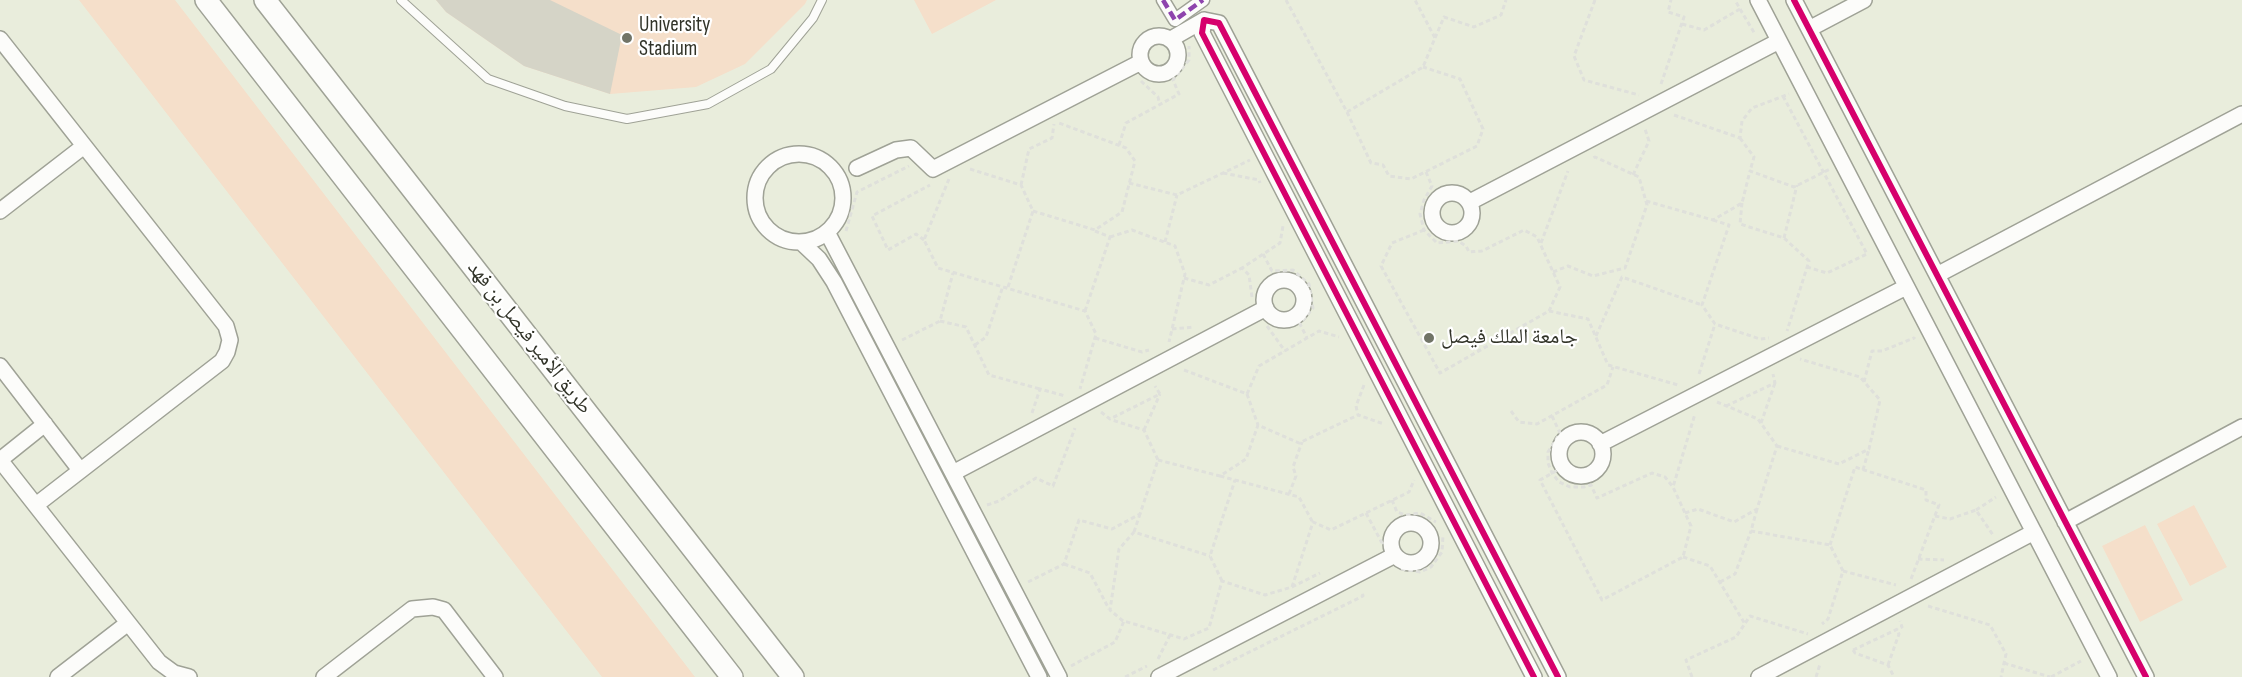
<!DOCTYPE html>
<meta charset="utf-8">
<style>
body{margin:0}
canvas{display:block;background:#e9eddc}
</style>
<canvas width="2242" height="677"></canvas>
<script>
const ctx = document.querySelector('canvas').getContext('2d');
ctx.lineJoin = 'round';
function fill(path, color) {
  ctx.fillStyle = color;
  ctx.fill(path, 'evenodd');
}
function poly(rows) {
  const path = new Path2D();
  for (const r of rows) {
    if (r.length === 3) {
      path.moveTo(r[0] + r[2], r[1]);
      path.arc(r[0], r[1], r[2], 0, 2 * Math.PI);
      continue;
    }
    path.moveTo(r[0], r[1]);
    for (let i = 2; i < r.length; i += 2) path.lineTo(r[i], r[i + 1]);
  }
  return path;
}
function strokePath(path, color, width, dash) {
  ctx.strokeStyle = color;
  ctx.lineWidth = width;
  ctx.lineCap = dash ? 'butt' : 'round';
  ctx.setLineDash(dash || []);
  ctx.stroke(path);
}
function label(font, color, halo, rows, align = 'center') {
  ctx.font = font + ' "Sofia Sans Condensed","Noto Naskh Arabic",sans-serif';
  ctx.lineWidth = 4.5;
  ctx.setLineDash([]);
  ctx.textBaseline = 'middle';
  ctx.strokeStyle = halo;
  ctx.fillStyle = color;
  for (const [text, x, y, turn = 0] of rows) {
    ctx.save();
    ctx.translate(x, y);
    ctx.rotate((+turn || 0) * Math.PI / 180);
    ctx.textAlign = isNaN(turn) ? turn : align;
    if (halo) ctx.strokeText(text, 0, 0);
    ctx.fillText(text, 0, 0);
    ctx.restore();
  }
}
const green = poly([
 [79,0,175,0,695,677,602,677],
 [436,0,807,0,805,4,745,64,696,87,610,94,524,66,446,12],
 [914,0,996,0,932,34],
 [2194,505,2227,567,2190,586,2157,524],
 [2145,525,2183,600,2140,622,2102,546]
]);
const building = poly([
 [436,0,550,0,622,35,610,94,524,66,446,12]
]);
const path = poly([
 [1286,0,1347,112,1423,67,1435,38,1415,0],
 [1595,0,1574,56,1584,80,1639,95],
 [1740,9,1755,34],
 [1682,24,1704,30,1740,9,1735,0],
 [1435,38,1444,17,1474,27,1501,15,1506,0],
 [1141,81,1158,97,1160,105],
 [1661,84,1684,17,1668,12,1671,0],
 [1783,96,1867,254,1827,273,1807,267],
 [1347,112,1371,163,1383,165,1389,176,1411,179,1477,146,1483,129,1460,79,1423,67],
 [1674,115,1740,138,1742,121,1752,108,1789,94],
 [1740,138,1754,157,1750,171],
 [1119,145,1126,123,1179,94,1173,80,1189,60,1189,46],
 [970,169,1021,185,1033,211,1008,287],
 [1223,173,1259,180,1260,183],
 [1633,175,1649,141,1645,129],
 [949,179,924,240,938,268,1085,311,1096,334,1080,389],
 [1129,183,1177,195,1250,160],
 [1021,185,1029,149,1052,138,1054,124],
 [1646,201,1713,220,1742,203,1750,171,1794,187,1830,169],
 [1742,203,1740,224,1784,238,1809,261,1787,331],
 [1033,211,1095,230,1122,212,1135,161,1126,148,1059,123],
 [1713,220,1729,225,1702,305,1715,324,1760,339,1769,338],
 [1424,230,1392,243,1381,266,1440,373,1549,311,1560,287,1537,237,1524,230,1482,251,1469,252,1466,246,1458,241,1437,243,1424,230,1420,214,1424,200,1432,186,1426,172],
 [846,231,857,192,909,166],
 [1110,237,1132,230,1175,246,1185,274,1169,342],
 [1784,238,1797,185],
 [924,240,916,234,888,250,872,216,930,185],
 [1165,242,1177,195],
 [1541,243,1568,171],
 [1263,254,1272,271,1293,270,1309,284,1313,308,1300,324,1307,338],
 [1553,272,1568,266,1593,276,1625,268,1647,205,1639,177,1595,157,1593,158],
 [1184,278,1209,285,1242,268],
 [1252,297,1249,275,1242,268,1280,243,1283,226],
 [1085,311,1110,237,1095,231],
 [1549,311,1588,319,1608,365,1678,385],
 [940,321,966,327,989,375,1040,389],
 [1267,326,1285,351],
 [1172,329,1194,327],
 [1596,336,1622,277,1702,305],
 [1095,338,1142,352,1149,350],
 [902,340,940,321,953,273],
 [975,345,986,337,1003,286],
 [1184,370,1247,394,1259,366,1319,331,1339,337],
 [1699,374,1715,324],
 [1864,382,1872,351,1882,351,1914,338,1915,339],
 [1364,385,1356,406,1358,415,1384,424],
 [1247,394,1258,425],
 [1726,406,1775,383,1773,374],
 [1511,411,1519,422,1537,424,1607,385,1613,367],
 [1101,412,1110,419,1160,394,1155,386],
 [1032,413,1040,389,1065,396],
 [1552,416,1560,433,1548,452,1548,463,1552,473,1559,482,1570,487,1584,487,1591,485,1597,498,1652,473,1665,477,1673,487],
 [1761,423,1775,383],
 [1144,430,1160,394],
 [1777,446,1839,464,1869,449,1880,400,1860,377,1800,359],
 [1158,460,1220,476,1246,459,1258,425,1299,443,1358,415],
 [1563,467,1540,480,1602,600,1683,557,1691,526,1673,487,1695,414],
 [1863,470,1869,449],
 [1220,476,1299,497,1312,521],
 [1289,494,1296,476,1293,467,1302,442],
 [1392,500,1397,512,1406,515,1420,513,1436,522],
 [987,505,999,501,1036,478,1053,486,1075,428],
 [1757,509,1751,531,1830,545,1843,571,1828,619,1822,624],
 [1976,510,1996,497],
 [1366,513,1382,543,1380,544],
 [1685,513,1698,509,1734,522,1757,509,1777,446,1758,419,1717,402],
 [1935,516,1950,519,1976,510,1993,535],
 [1134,532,1140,514],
 [1830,545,1855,467,1926,490,1926,500,1939,505,1911,579],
 [1683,557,1710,566,1745,624],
 [1918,559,1944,560],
 [1064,564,1090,573,1109,609],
 [1401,569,1420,572,1431,567,1442,552,1443,536],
 [1843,571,1896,585],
 [1222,581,1210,556,1235,480],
 [1028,582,1064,564,1079,520,1112,529,1140,514,1158,460,1144,430,1112,420],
 [1720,582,1735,574,1751,531],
 [1292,587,1320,573],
 [1928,606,1990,625,2006,654,2001,677],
 [1123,621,1110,610,1119,549,1134,532,1210,556],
 [1853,650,1902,627,1900,621],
 [1853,650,1855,653,1888,665,1894,677],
 [1158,659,1170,635],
 [2004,663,2050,677],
 [1888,665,1899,634,1897,629],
 [1071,666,1115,642,1124,621,1184,639,1209,628,1222,581,1265,595,1292,587,1313,522,1331,530,1409,492,1414,480],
 [1213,670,1363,596,1362,591],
 [1125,677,1147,666],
 [1692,677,1686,660,1736,637,1750,616,1808,634],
 [1816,677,1820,664],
 [2051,677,2081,661]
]);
const service = poly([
 [401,0,488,79,565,106,627,119,708,104,771,69,813,18,822,0]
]);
const pedestrian = poly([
 [1163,0,1175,20,1203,0]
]);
const minor = poly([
 [1758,0,2109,677],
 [1794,0,2146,677],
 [1809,29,1864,0],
 [1159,55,19],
 [0,39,226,326,230,340,227,352,222,361,36,505],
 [1171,39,1204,20],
 [799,198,44],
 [857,168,896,150,911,148,933,169,1141,62],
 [1452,213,20],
 [1470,202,1779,41],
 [0,211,84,146],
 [827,232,1059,677],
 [801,242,819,259,834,282,1039,677],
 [1937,275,2242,114],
 [1284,300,20],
 [0,366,80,470],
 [1581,454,22],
 [1600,444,1906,287],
 [0,460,159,662,174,673,189,677],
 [0,460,45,424],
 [953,473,1266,308],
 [2065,522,2242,427],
 [1411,543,20],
 [58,677,128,623],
 [324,677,412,609,433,607,444,610,495,677],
 [1159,677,1395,555],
 [1534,677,1202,33,1204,20,1219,23,1558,677],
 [1759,677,2034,532]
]);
const secondary = poly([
 [206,0,732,677],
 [265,0,793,677]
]);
const quiet = poly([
 [1163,0,1175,20,1203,0]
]);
const cycleway = poly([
 [1794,0,2146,677],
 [1534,677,1202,33,1204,20,1219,23,1558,677]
]);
const markers = [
 [627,38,6,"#717467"],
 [1429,338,6,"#717467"]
];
const poiNames = [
 ["University",639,26],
 ["Stadium",639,50],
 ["جامعة الملك فيصل",1441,338]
];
const streetNames = [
 ["طريق الأمير فيصل بن فهد",529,338,52]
];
fill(green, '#f5dfca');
fill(building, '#d5d4c7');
strokePath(service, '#9fa296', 10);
strokePath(pedestrian, '#9fa296', 15);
strokePath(minor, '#9fa296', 18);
strokePath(secondary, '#9fa296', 24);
strokePath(path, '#dfe0db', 3, [4.5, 3]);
strokePath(service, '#fcfcfa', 8);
strokePath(pedestrian, '#fcfcfa', 12);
strokePath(minor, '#fcfcfa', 15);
strokePath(secondary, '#fcfcfa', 21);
strokePath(quiet, '#8e44ad', 4.5, [9, 4.5]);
strokePath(cycleway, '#d6006c', 6);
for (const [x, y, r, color] of markers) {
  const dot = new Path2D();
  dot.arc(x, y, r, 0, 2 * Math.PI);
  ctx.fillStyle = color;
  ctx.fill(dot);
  strokePath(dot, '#fff', 2);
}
label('21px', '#313328', '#fff', poiNames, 'left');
label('21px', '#313328', '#fff', streetNames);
</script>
